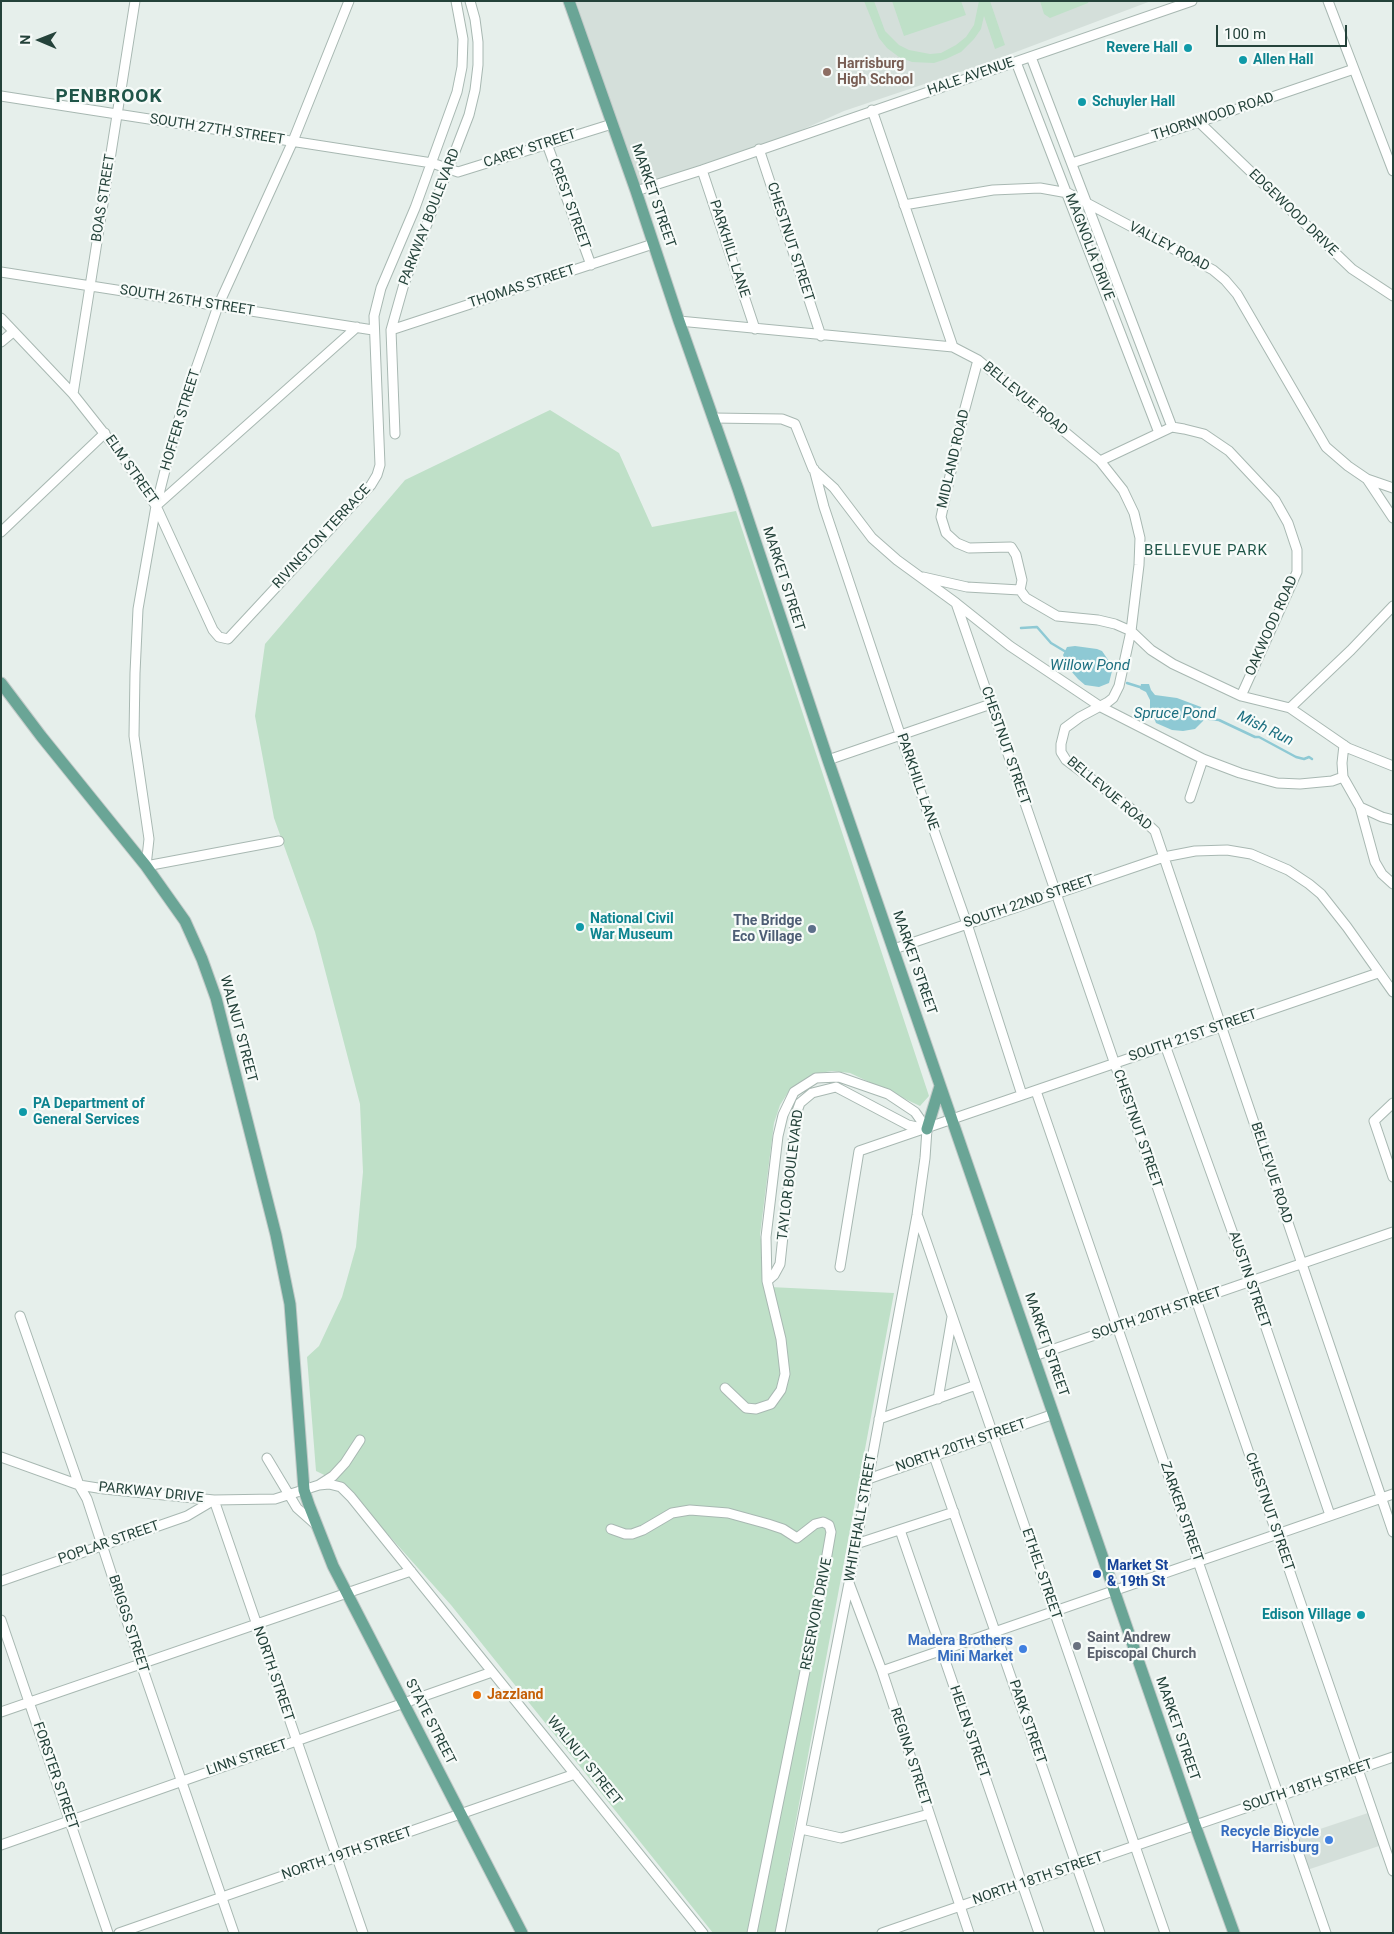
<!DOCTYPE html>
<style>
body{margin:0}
#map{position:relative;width:1394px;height:1934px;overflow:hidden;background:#e6efeb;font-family:Roboto,sans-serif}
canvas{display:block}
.frame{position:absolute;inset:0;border:2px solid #24423a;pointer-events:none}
.north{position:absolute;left:15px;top:15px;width:50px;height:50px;-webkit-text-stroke:4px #f7fbf9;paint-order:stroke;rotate:271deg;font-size:14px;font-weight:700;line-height:20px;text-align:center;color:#24423a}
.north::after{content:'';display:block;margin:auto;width:18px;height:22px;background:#24423a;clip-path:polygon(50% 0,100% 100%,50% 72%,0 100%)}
.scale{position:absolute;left:1216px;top:25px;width:131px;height:22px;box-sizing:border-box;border:2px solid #24423a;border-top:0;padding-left:6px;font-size:15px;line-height:18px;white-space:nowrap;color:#24423a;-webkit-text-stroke:4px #f7fbf9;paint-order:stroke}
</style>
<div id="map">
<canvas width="1394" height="1934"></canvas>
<div class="frame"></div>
<div class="north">N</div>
<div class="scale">100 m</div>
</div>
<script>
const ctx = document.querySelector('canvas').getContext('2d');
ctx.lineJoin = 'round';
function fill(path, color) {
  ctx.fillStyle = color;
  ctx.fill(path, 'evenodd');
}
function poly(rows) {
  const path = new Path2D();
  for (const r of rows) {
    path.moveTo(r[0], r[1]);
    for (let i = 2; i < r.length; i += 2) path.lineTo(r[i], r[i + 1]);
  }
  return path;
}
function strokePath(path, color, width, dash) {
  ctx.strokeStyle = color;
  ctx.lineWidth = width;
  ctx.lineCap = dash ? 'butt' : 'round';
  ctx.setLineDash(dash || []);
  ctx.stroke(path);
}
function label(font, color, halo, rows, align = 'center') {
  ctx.font = font + ' Roboto,sans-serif';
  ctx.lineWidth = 4.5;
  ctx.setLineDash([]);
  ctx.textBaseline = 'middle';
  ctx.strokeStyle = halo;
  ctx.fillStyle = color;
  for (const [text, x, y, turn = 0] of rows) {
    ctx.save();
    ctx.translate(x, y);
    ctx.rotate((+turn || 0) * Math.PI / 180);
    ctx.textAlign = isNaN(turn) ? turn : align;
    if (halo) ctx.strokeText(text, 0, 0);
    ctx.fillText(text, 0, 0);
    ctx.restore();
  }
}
const built = poly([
 [576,1,1151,1,984,64,844,111,757,150,636,190],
 [1368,1813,1379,1846,1307,1870,1296,1837]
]);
const green = poly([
 [864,1,874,1,885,31,899,45,909,50,930,54,941,53,956,45,966,37,974,25,979,1,990,1,1005,45,995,49,984,16,981,29,974,39,961,52,946,59,934,63,912,62,899,57,887,48,879,38],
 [892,1,961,1,966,15,904,36],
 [1040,1,1089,1,1088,3,1050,18,1044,14],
 [550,410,619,453,652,527,736,511,929,1096,920,1106,850,1073,832,1071,813,1074,789,1091,780,1105,774,1123,760,1235,770,1287,894,1293,775,1933,713,1933,451,1605,343,1484,316,1471,307,1357,319,1346,342,1297,356,1247,363,1172,360,1104,315,932,274,818,255,716,265,644,405,480]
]);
const water = poly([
 [1075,646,1097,649,1102,651,1111,664,1112,671,1109,683,1099,687,1085,685,1078,679,1071,671,1071,665,1065,660,1063,655,1067,647],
 [1141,684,1149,684,1151,690,1155,695,1177,698,1201,707,1205,715,1203,721,1195,729,1183,731,1172,730,1156,723,1150,708,1150,700,1146,692,1140,689]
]);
const stream = poly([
 [1021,628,1037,627,1051,643,1066,652],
 [1127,683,1143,688],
 [1202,718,1219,720,1255,737,1259,737,1296,757,1304,759,1309,757,1312,759]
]);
const minor = poly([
 [1328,1,1393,171],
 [1031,57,1172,427],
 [1016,62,1159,433],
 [1,96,432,163,458,172,612,124],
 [872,110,953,347],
 [1199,122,1352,269,1393,296],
 [547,144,591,265],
 [759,149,821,336],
 [1072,163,1199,122,1354,69],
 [702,170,755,329],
 [636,191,702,170,1192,1],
 [904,205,993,190,1040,188,1068,193,1213,270,1225,280,1237,294,1326,447,1348,466,1367,479,1393,488],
 [1,272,373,330],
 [1,318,73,394,122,456,156,506,213,630,219,637,228,639,371,485,377,475,380,465,374,316,381,288,415,208,457,92,462,67,463,39,456,1],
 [679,321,953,347,978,360,1100,461,1123,490,1134,513,1140,538,1139,565,1131,631,1119,686,1113,698,1108,702,1080,717,1065,728,1061,744,1061,752,1066,760,1129,807,1155,831,1393,1532],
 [391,330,653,244],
 [1,342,13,332],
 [978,360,964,412,941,517,946,533,957,543,969,548,1011,547,1016,555,1022,580,1020,590],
 [73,394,135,1],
 [713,418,782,419,795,424,813,469,834,488,872,538,897,560,956,603,1010,646,1101,707,1203,759,1240,773,1277,783,1300,784,1332,781,1343,777],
 [395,434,391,330,404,284,469,115,475,90,478,65,478,42,475,19,470,1],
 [1100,461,1172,427,1184,429,1204,434,1229,451,1275,500,1288,523,1297,550,1297,572,1241,696],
 [814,469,824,507,900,734,967,924,1022,1095],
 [1367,479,1393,518],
 [156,506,357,327],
 [1,532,105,433],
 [923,577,967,587,1020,590,1026,598,1057,616,1098,620,1115,624,1131,631,1151,650,1173,664,1241,696,1290,708,1348,748,1393,766],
 [956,603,1393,1871],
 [1290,708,1351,650,1393,606],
 [1344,745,1342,763,1343,777,1360,807,1375,862,1382,874,1393,884],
 [828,760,991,704],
 [1190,798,1203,759],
 [1360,807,1382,817,1393,820],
 [279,841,146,866,149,839,134,736,135,673,138,609,156,506,175,431,191,383,218,306,293,141,349,1],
 [894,949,1164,857,1195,851,1227,850,1251,854,1288,870,1309,884,1321,894,1347,927,1393,992],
 [1165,1045,1250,1281,1330,1515],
 [1036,1091,1326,1933],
 [1393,1103,1374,1121,1393,1177],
 [918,1217,1165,1933],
 [840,1267,859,1151,1378,973],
 [767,1281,774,1275,780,1264,796,1114,800,1103,812,1093,836,1087,908,1125,926,1129],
 [20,1316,79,1485,87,1499,141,1664,234,1933],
 [1034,1356,1393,1232],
 [725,1388,746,1408,756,1409,771,1404,781,1390,785,1374,781,1339,767,1281,766,1237,778,1136,783,1115,794,1092,816,1078,839,1077,888,1094,915,1112,927,1129],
 [938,1399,952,1317],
 [879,1419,976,1385],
 [934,1456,1100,1933],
 [1,1457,79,1485,104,1489,214,1500,275,1499,319,1485,333,1476,345,1463,360,1440],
 [267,1458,297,1508,315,1524],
 [868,1479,1054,1414],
 [319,1485,329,1484,341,1487,351,1497,703,1933],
 [214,1500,363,1933],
 [611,1529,625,1534,632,1534,643,1530,672,1513,690,1510,728,1513,768,1524,783,1529,797,1538,815,1524,823,1522,829,1525,831,1532,817,1612,752,1933],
 [900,1530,1039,1933],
 [856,1544,954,1512],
 [1,1581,187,1516,214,1500],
 [849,1583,882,1671,969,1933],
 [1,1620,108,1933],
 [882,1671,1393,1494],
 [1,1712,411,1571],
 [801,1829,841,1838,929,1814],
 [1,1845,492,1672],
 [119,1933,575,1774],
 [780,1933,849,1583,917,1215,925,1158,927,1129],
 [882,1933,1393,1757]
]);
const major = poly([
 [569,1,636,191,679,321,738,489,828,760,1195,1825,1234,1933],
 [1,683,41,736,146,866,185,921,202,959,216,998,276,1235,290,1304,304,1490,309,1505,333,1566,522,1933],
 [927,1129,940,1086]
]);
const markers = [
 [1188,48,5,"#0f9aa8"],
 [1243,60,5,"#0f9aa8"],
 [827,72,5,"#8d6e63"],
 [1082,102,5,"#0f9aa8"],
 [580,927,5,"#0f9aa8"],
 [812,929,5,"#5c6f8a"],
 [23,1112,5,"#0f9aa8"],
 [1097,1574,5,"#1a4fb4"],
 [1361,1615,5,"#0f9aa8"],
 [1077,1646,5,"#6b7280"],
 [1023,1649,5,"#3f7fe0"],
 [477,1695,5,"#e8710a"],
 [1329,1840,5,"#3f7fe0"]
];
const cultureNames = [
 ["Revere Hall",1178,48,"right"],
 ["Allen Hall",1253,60],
 ["Schuyler Hall",1092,102],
 ["National Civil",590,919],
 ["War Museum",590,935],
 ["PA Department of",33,1104],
 ["General Services",33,1120],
 ["Edison Village",1351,1615,"right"]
];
const educationNames = [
 ["Harrisburg",837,64],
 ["High School",837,80]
];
const streetNames = [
 ["HALE AVENUE",971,77,-19],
 ["THORNWOOD ROAD",1213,117,-18],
 ["SOUTH 27TH STREET",217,130,9],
 ["CAREY STREET",530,149,-18],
 ["MARKET STREET",653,196,71],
 ["BOAS STREET",104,198,-81],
 ["CREST STREET",569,204,70],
 ["EDGEWOOD DRIVE",1293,213,44],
 ["PARKWAY BOULEVARD",430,217,-69],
 ["CHESTNUT STREET",790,242,72],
 ["MAGNOLIA DRIVE",1089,247,69],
 ["VALLEY ROAD",1169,247,28],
 ["PARKHILL LANE",729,249,72],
 ["THOMAS STREET",522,287,-18],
 ["SOUTH 26TH STREET",187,301,9],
 ["BELLEVUE ROAD",1025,399,40],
 ["HOFFER STREET",181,420,-73],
 ["MIDLAND ROAD",954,459,-77],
 ["ELM STREET",131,470,55],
 ["RIVINGTON TERRACE",322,537,-47],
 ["MARKET STREET",783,579,72],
 ["OAKWOOD ROAD",1272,626,-66],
 ["CHESTNUT STREET",1005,746,71],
 ["PARKHILL LANE",917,782,71],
 ["BELLEVUE ROAD",1109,794,40],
 ["SOUTH 22ND STREET",1029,902,-19],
 ["MARKET STREET",914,963,71],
 ["WALNUT STREET",238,1029,75],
 ["SOUTH 21ST STREET",1193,1036,-19],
 ["CHESTNUT STREET",1137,1129,71],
 ["BELLEVUE ROAD",1271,1173,72],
 ["TAYLOR BOULEVARD",791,1175,-83],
 ["AUSTIN STREET",1249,1280,71],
 ["SOUTH 20TH STREET",1157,1314,-19],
 ["MARKET STREET",1046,1345,71],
 ["NORTH 20TH STREET",961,1446,-19],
 ["PARKWAY DRIVE",151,1493,6],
 ["ZARKER STREET",1181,1512,71],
 ["CHESTNUT STREET",1269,1512,71],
 ["WHITEHALL STREET",861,1518,-80],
 ["POPLAR STREET",109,1543,-19],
 ["ETHEL STREET",1041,1574,71],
 ["RESERVOIR DRIVE",817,1614,-79],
 ["BRIGGS STREET",128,1624,72],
 ["NORTH STREET",273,1674,71],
 ["STATE STREET",430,1722,63],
 ["PARK STREET",1027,1722,71],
 ["MARKET STREET",1177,1729,71],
 ["HELEN STREET",969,1732,71],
 ["REGINA STREET",910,1757,72],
 ["LINN STREET",247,1758,-19],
 ["WALNUT STREET",584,1761,51],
 ["FORSTER STREET",55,1776,71],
 ["SOUTH 18TH STREET",1308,1786,-19],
 ["NORTH 19TH STREET",347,1854,-19],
 ["NORTH 18TH STREET",1038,1879,-19]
];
const serviceNames = [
 ["The Bridge",802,921],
 ["Eco Village",802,937]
];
const transitNames = [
 ["Market St",1107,1566],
 ["& 19th St",1107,1582]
];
const worshipNames = [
 ["Saint Andrew",1087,1638],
 ["Episcopal Church",1087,1654]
];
const shopNames = [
 ["Madera Brothers",1013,1641],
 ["Mini Market",1013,1657],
 ["Recycle Bicycle",1319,1832],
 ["Harrisburg",1319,1848]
];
const foodNames = [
 ["Jazzland",487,1695]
];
const neighbourhoodNames = [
 ["BELLEVUE PARK",1206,551]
];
const waterNames = [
 ["Willow Pond",1090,666],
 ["Spruce Pond",1175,714],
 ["Mish Run",1265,729,26]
];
const districtNames = [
 ["PENBROOK",109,97]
];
fill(built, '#d4dfda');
fill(green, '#bfe0c8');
fill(water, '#8ec9d4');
strokePath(stream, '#8ec9d4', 2.5);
strokePath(minor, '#a8b8b2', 11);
strokePath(major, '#c2cac8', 13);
strokePath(minor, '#fff', 9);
strokePath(major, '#6aa596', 11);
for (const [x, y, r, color] of markers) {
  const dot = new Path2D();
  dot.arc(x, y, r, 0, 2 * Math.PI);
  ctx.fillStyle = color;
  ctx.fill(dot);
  strokePath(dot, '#f7fbf9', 2);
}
label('bold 14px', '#0d838f', '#f7fbf9', cultureNames, 'left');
label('bold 14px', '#785e54', '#f7fbf9', educationNames, 'left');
label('14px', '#24423a', '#f7fbf9', streetNames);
label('bold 14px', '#4e5e75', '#f7fbf9', serviceNames, 'right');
label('bold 14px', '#164399', '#f7fbf9', transitNames, 'left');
label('bold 14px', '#5b616d', '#f7fbf9', worshipNames, 'left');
label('bold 14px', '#366cbe', '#f7fbf9', shopNames, 'right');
label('bold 14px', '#c56008', '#f7fbf9', foodNames, 'left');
ctx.letterSpacing = '1px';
label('15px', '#1f5548', '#f7fbf9', neighbourhoodNames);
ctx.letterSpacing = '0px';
label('italic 15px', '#1c6f80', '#f7fbf9', waterNames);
ctx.letterSpacing = '1px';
label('bold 19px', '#1f5548', '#f7fbf9', districtNames);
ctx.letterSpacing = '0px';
</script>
